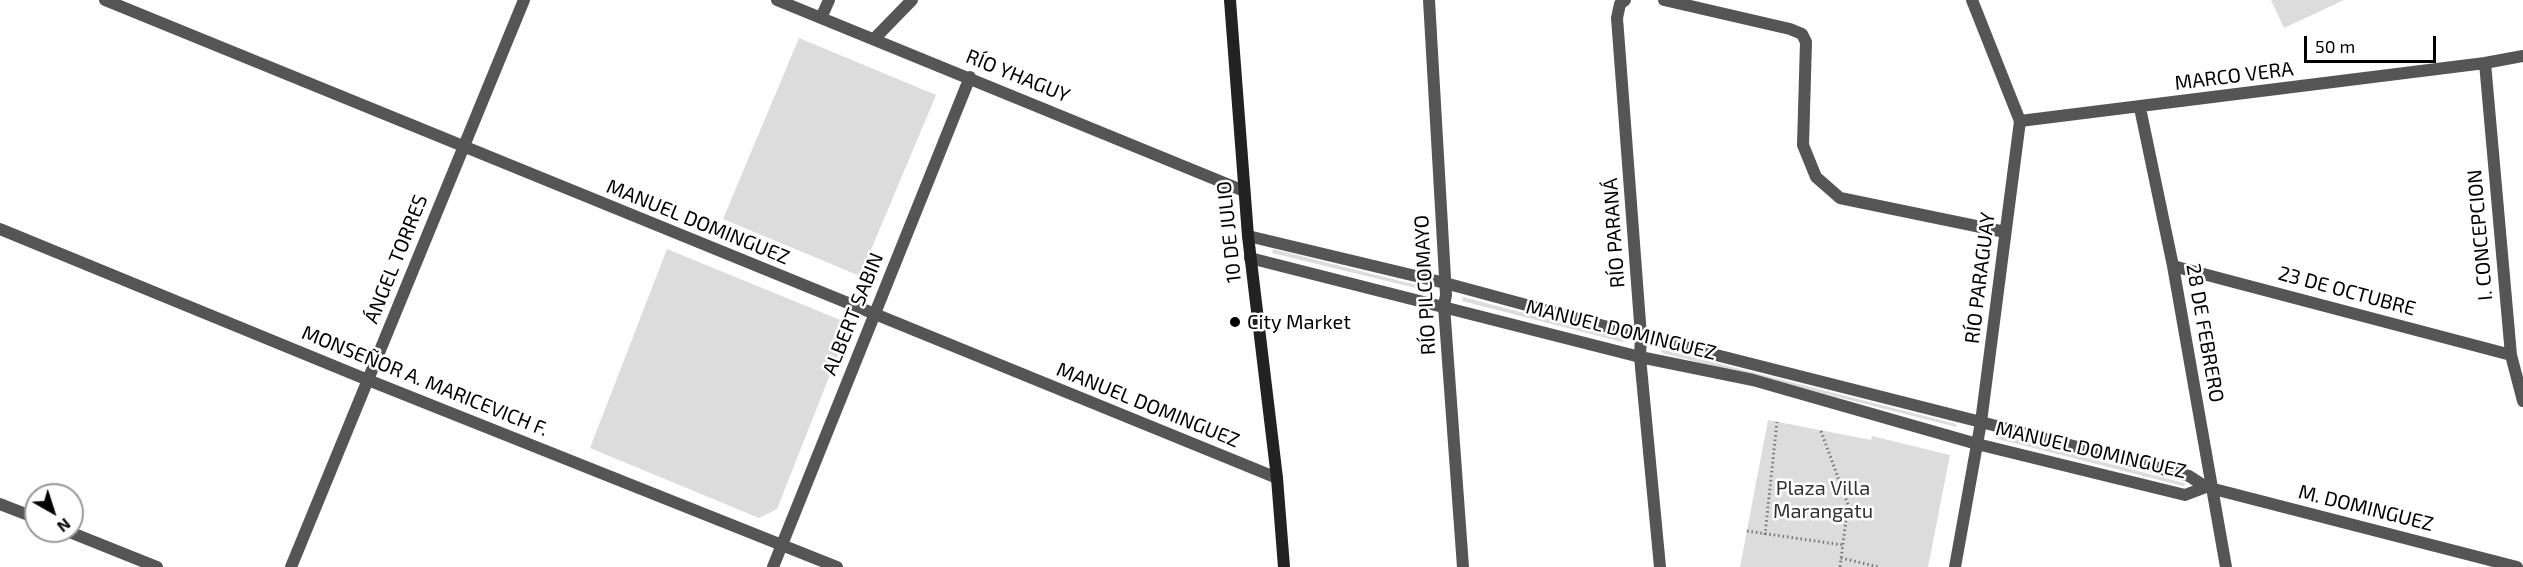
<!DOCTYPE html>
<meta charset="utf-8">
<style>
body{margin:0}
#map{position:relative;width:2523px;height:567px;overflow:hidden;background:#fff;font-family:"Exo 2",sans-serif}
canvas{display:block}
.north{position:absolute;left:24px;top:483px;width:60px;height:60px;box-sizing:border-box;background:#fff;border:2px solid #999;border-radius:50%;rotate:141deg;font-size:16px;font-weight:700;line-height:24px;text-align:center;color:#000}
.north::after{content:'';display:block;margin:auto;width:21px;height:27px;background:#000;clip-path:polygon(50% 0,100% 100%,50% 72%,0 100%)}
.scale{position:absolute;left:2304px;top:36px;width:132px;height:27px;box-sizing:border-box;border:3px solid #000;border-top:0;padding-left:8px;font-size:18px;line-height:21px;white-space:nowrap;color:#000;-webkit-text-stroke:4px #fff;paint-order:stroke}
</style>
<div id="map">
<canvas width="2523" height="567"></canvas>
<div class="north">N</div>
<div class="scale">50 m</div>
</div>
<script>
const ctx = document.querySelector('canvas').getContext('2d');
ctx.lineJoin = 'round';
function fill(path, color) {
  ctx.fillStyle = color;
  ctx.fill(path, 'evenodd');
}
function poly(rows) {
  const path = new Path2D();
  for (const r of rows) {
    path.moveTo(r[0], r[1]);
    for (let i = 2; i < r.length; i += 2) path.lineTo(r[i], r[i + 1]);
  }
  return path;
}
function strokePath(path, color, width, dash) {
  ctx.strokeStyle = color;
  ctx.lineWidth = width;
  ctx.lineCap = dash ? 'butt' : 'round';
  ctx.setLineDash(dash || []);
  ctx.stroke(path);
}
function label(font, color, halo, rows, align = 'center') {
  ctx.font = font + ' "Exo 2",sans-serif';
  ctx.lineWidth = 5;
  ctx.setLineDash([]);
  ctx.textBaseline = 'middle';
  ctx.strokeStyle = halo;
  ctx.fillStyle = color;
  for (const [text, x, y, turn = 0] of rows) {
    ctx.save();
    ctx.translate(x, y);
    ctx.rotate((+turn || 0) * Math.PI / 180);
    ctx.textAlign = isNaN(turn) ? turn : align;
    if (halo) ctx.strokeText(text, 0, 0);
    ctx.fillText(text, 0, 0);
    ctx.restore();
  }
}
const green = poly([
 [2271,0,2344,0,2284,28],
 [799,38,936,95,860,276,723,219],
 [667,249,850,324,777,509,759,518,590,448],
 [1273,249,1424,287,1424,290,1272,253],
 [1463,297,1623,339,1625,340,1622,342,1462,301],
 [1661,349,1956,424,1957,427,1662,353],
 [1768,420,1871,440,1872,436,1950,455,1928,567,1740,567],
 [1995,434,2184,483,2186,484,2183,486,1994,438]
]);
const path = poly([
 [1821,431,1848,505,1840,567],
 [1747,531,1843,545],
 [1765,535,1777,422],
 [1841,558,1879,567]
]);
const street = poly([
 [105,0,1277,478],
 [777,0,1244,191],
 [1429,0,1446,295,1444,306,1463,567],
 [1625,0,1620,4,1617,18,1641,336,1640,357,1660,567],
 [1664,0,1790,29,1802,34,1806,42,1803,145,1816,177,1840,198,2005,232],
 [821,18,829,0],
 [874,39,912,0],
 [2485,63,2511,355,2523,401],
 [2140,108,2173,266,2226,567],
 [2020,121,2485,63,2523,56],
 [0,229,368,380,837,567],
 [1248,236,1445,283,1641,336,1981,422,2189,476,2206,487,2517,567],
 [1250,258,1640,357,1753,380,1977,444,2185,495,2206,487],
 [2173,266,2511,355],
 [0,504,36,518],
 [67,531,157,567],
 [291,567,524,0],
 [773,567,970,77],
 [1955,567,1981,422,2020,121,1972,0]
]);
const secondary = poly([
 [1230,0,1248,236,1277,478,1284,567]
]);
const markers = [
 [1235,322,6,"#000"]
];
const streetNames = [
 ["RÍO YHAGUY",1018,76,22],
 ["MARCO VERA",2234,76,-7],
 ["MANUEL DOMINGUEZ",698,222,22],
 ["10 DE JULIO",1229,232,-96],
 ["RÍO PARANÁ",1614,233,-94],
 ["I. CONCEPCION",2480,235,-95],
 ["ÁNGEL TORRES",396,259,-68],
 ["RÍO PARAGUAY",1980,278,-83],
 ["RÍO PILCOMAYO",1425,285,-93],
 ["23 DE OCTUBRE",2347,291,15],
 ["ALBERT SABIN",853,314,-68],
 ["MANUEL DOMINGUEZ",1621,330,14],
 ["28 DE FEBRERO",2205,333,80],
 ["MONSEÑOR A. MARICEVICH F.",425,381,22],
 ["MANUEL DOMINGUEZ",1148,405,22],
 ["MANUEL DOMINGUEZ",2091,450,13],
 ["M. DOMINGUEZ",2366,508,14]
];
const poiNames = [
 ["City Market",1247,322]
];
const parkNames = [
 ["Plaza Villa",1823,488],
 ["Marangatu",1823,511]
];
fill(green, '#dcdcdc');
strokePath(path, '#777', 3, [1.5, 3]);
strokePath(street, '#555', 12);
strokePath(secondary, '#222', 12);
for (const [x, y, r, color] of markers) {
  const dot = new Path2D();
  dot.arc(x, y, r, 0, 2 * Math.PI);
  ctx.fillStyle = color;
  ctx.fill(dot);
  strokePath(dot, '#fff', 2);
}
label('20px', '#000', '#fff', streetNames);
label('20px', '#000', '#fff', poiNames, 'left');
label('20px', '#333', '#fff', parkNames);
</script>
